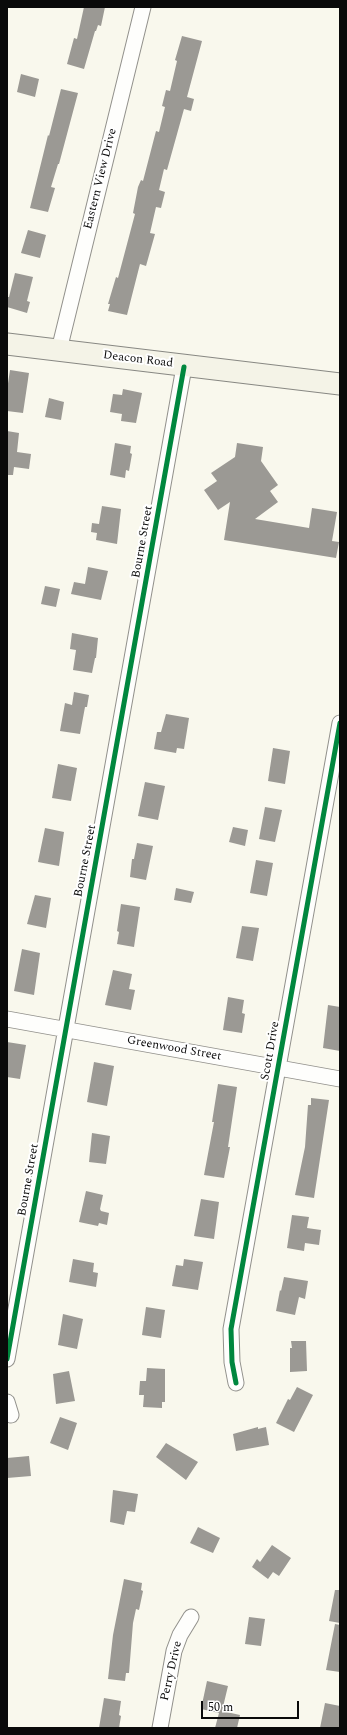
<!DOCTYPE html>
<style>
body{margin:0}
#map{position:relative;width:347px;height:1735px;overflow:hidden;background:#f9f8ed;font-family:Spectral,serif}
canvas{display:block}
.frame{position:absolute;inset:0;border:8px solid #0a0a0a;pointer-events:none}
.scale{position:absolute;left:201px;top:1701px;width:98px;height:18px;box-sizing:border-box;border:2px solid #0a0a0a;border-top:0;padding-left:5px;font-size:12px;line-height:14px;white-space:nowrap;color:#0a0a0a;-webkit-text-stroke:3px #fff;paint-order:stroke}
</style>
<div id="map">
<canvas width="347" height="1735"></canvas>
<div class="frame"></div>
<div class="scale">50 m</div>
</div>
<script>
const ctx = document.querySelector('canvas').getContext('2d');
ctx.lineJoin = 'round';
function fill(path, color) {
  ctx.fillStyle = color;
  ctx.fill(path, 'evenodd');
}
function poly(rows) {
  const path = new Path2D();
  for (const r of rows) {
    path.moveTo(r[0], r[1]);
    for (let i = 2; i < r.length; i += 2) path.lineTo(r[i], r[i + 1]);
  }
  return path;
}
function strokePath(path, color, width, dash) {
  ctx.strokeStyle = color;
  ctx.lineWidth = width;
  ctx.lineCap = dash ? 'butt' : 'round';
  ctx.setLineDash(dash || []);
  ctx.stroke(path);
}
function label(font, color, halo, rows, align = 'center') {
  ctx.font = font + ' Spectral,serif';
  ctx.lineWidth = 4;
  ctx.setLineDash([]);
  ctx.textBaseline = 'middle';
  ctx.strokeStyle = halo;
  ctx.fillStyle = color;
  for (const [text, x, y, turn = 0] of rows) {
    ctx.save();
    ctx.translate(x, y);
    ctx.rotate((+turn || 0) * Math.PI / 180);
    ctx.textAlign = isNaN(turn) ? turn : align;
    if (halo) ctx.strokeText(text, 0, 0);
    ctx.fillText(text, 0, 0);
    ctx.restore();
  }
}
const building = poly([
 [84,7,105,7,101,26,98,25,96,31,95,31,84,69,67,64,74,38,77,39],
 [182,36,202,41,187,97,194,99,191,111,184,109,167,170,164,169,159,190,165,192,161,208,156,207,150,233,155,234,146,266,140,264,127,315,108,311,110,304,108,304,116,277,118,278,135,214,133,213,138,187,141,180,143,181,156,131,159,132,165,107,162,106,166,90,170,91,177,61,175,60],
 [21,74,39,79,35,97,17,92],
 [61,89,78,93,59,164,58,164,51,187,55,188,48,212,30,208,48,135,49,136],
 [28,230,46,235,40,258,21,253],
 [15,273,33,277,27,301,30,302,27,313,7,307,7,297,9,297],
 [10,370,29,373,23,413,7,411,7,390],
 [123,389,142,393,136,423,121,421,122,414,110,412,113,394,122,395],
 [49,398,64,402,61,420,45,417],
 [7,431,19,433,17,452,31,454,29,469,14,467,13,475,7,475],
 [115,443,131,446,130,453,132,454,129,471,126,470,125,478,110,475],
 [237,443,263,447,261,461,278,485,270,491,278,502,255,519,309,528,312,508,337,512,332,541,339,542,336,558,224,540,230,502,218,510,204,490,217,481,211,473,235,457],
 [102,506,121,509,117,544,96,540,97,533,91,532,92,523,99,524],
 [88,567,108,571,101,600,71,594,74,582,85,584],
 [45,586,60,589,56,607,41,604],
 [72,633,98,638,96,658,95,658,92,673,73,670,76,650,70,649],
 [74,692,89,695,87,707,85,707,80,734,60,731,65,703,72,705],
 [166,714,189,718,184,749,177,748,176,753,154,749,157,732,161,732],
 [273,748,290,751,285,784,268,781],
 [58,764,77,768,71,801,52,798],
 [145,782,165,786,158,820,138,816],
 [265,807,282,810,275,842,259,839],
 [233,827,248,830,245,846,229,842],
 [45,828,64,832,59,866,38,862],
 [137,843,153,846,146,880,130,877,132,859,134,859],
 [256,860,273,863,267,896,250,893],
 [176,888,194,892,191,903,174,900],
 [35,895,51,898,46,928,27,924],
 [121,904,140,907,134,947,117,944,119,932,117,931],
 [242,926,259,928,253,961,236,958],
 [22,949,40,953,34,995,14,991],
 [113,970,132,974,129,989,135,990,131,1010,105,1005],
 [228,997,244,1000,242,1013,245,1014,242,1033,223,1030],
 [328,1005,340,1007,340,1051,323,1048],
 [7,1042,26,1045,20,1079,7,1077],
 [94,1062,114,1066,107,1106,87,1102],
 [218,1084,237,1087,228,1147,230,1147,224,1178,204,1175,214,1122,212,1122],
 [311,1098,329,1100,314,1198,295,1195,305,1147,308,1105,311,1105],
 [92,1133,110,1136,106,1164,89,1162],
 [86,1191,103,1195,100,1209,101,1211,109,1213,107,1225,99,1223,98,1226,79,1222],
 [201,1199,219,1202,214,1239,194,1236],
 [292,1215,309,1217,307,1228,321,1230,319,1245,305,1243,304,1251,287,1248],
 [73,1259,94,1263,93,1272,98,1273,96,1287,69,1282],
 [184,1259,203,1262,198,1290,172,1286,176,1265,183,1266],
 [284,1277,308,1281,305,1299,299,1297,295,1315,276,1311,280,1290,281,1291],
 [146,1307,165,1310,161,1338,142,1335],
 [63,1314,83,1319,77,1349,58,1345],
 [291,1341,306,1341,307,1371,290,1372,290,1348,292,1348],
 [147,1368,165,1369,165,1402,162,1402,162,1408,143,1407,144,1395,139,1395,140,1381,146,1381],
 [69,1371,75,1401,56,1404,53,1374],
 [297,1387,313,1395,294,1432,276,1423,288,1399,290,1400],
 [60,1417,77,1423,68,1450,50,1443],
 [258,1427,258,1429,266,1427,269,1445,236,1451,233,1434],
 [166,1443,198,1462,186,1480,156,1457],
 [29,1456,31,1476,7,1478,7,1458],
 [113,1490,138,1494,135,1512,127,1511,124,1525,110,1522],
 [198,1527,220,1538,213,1553,190,1543],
 [272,1545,291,1558,279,1576,273,1572,268,1579,252,1567,257,1559,260,1562],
 [124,1579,142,1583,141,1590,143,1591,139,1610,136,1609,133,1623,129,1673,126,1673,125,1681,108,1679,113,1635],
 [335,1590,340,1590,340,1623,329,1621],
 [249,1617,265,1619,261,1646,245,1644],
 [335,1624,340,1625,340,1672,326,1670],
 [207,1681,228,1686,222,1711,240,1715,237,1728,215,1728,219,1713,201,1709],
 [104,1698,121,1701,119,1715,121,1716,119,1728,99,1728],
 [325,1703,340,1706,340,1728,320,1728]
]);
const street = poly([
 [59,350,143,7],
 [7,1019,340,1079],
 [7,1359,184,367],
 [236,1383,232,1362,231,1329,340,723],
 [7,1402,11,1415],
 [160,1728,174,1651,180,1635,191,1617]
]);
const secondary = poly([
 [7,344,340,384]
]);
const cycleway = poly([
 [7,1359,184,367],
 [236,1383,232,1362,231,1329,340,723]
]);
const streetNames = [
 ["Eastern View Drive",101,179,-76],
 ["Deacon Road",138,360,7],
 ["Bourne Street",143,542,-80],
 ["Bourne Street",86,861,-79],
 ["Greenwood Street",174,1049,10],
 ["Scott Drive",271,1051,-80],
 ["Bourne Street",29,1180,-80],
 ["Perry Drive",172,1671,-77]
];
fill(building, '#9b9994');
strokePath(street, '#92918c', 17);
strokePath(secondary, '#888883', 23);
strokePath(street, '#fefefc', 15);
strokePath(secondary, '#f4f3e7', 21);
strokePath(cycleway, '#00873e', 5);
label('12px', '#0a0a0a', '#fff', streetNames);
</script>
